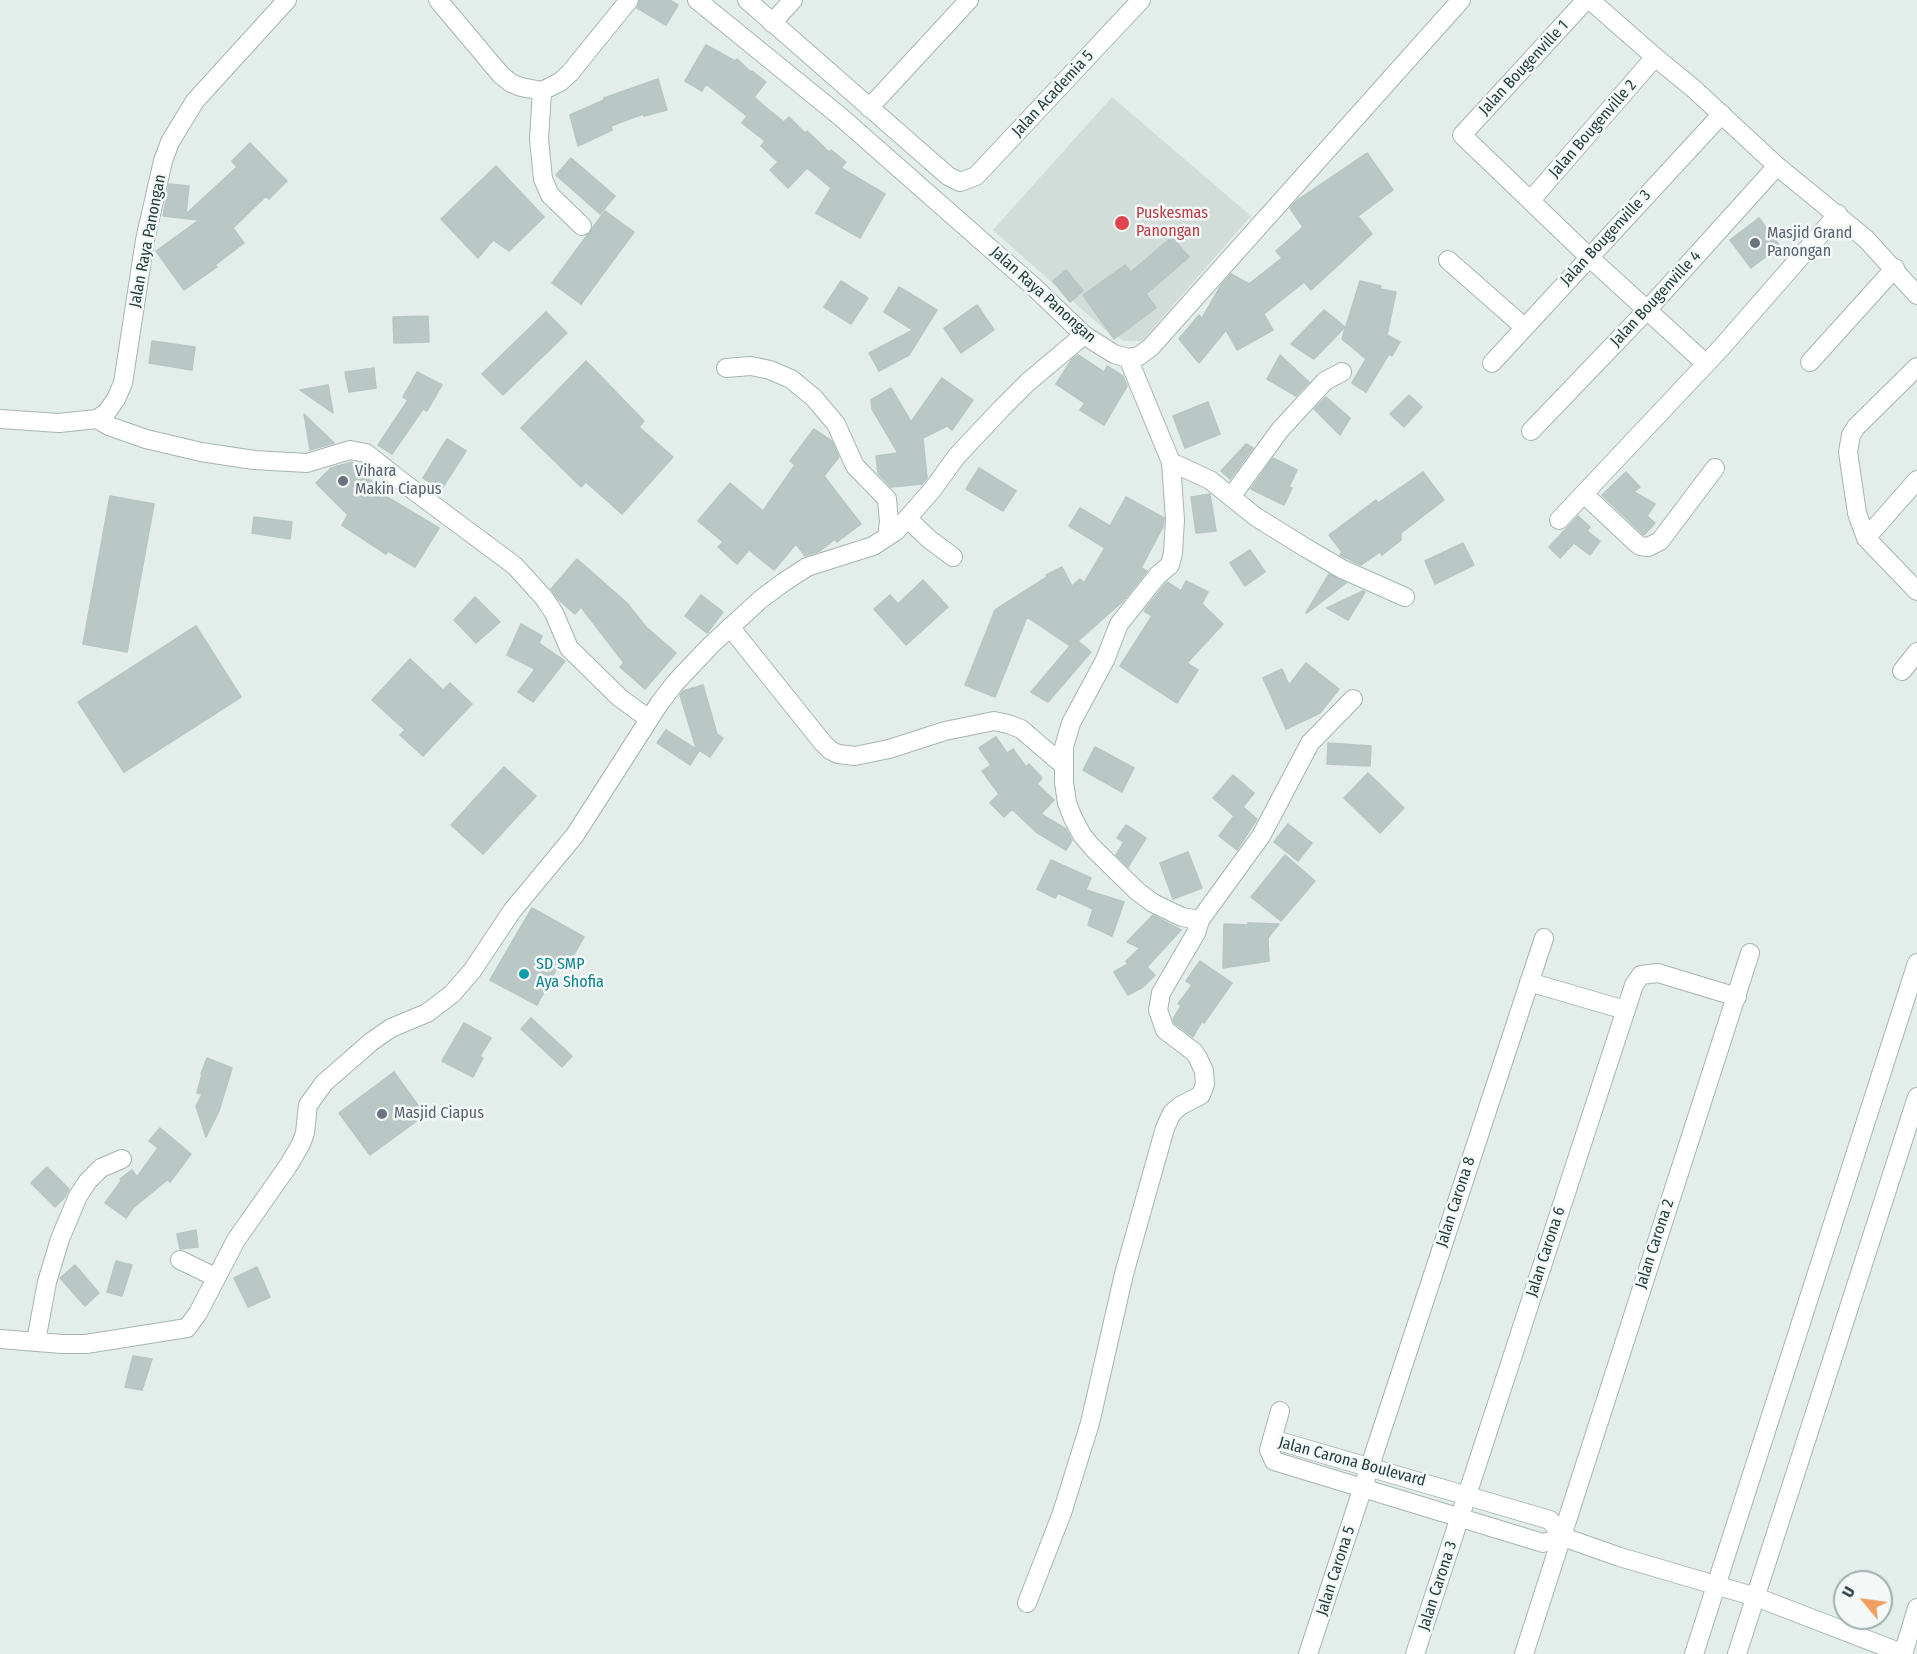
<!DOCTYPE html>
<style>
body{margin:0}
#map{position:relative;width:1917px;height:1654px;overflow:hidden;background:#e3edea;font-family:"Fira Sans Condensed",sans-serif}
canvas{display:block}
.north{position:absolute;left:1833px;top:1570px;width:60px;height:60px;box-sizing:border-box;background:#f4f9f8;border:2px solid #a0aead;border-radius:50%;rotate:299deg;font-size:16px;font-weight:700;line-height:24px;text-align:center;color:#233e3c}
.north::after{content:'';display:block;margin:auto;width:21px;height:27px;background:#ef9e5f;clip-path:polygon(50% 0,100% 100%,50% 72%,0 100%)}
</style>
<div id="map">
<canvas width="1917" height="1654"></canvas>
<div class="north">U</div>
</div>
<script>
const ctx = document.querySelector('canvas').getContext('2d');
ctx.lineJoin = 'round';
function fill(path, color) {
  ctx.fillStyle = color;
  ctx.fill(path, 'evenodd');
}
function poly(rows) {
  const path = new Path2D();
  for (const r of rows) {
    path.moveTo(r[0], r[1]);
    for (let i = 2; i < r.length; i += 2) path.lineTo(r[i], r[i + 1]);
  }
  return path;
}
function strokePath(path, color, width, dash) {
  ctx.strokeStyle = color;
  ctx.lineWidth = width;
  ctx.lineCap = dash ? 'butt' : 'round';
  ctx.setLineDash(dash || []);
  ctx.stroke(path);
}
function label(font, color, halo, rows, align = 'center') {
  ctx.font = font + ' "Fira Sans Condensed",sans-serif';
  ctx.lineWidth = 5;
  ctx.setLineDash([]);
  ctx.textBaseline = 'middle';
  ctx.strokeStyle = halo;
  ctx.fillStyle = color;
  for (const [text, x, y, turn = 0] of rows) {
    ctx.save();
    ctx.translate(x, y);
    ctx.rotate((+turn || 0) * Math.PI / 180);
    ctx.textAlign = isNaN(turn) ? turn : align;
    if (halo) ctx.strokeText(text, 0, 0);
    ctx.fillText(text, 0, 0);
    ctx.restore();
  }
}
const built = poly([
 [1112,97,1251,216,1142,341,1124,341,1104,329,993,230]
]);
const building = poly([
 [640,0,670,0,678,5,666,25,637,8,640,0],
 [706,45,735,61,737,59,751,72,752,71,766,82,754,97,769,110,784,122,789,117,805,133,807,131,829,152,831,150,846,162,841,168,885,194,860,238,816,213,831,188,807,168,788,188,770,170,778,162,761,146,765,141,742,123,747,116,706,84,702,91,685,81,706,45],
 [658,79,667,110,644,116,643,114,611,126,612,130,578,146,570,115,604,100,604,98,658,79],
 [250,143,287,181,269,199,266,196,233,228,244,243,215,265,217,267,184,290,156,251,199,220,163,216,169,184,189,186,186,214,237,167,232,161,250,143],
 [1367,153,1393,190,1358,216,1372,234,1311,290,1304,282,1264,314,1273,330,1237,350,1226,330,1199,363,1179,339,1199,315,1202,318,1221,285,1231,274,1249,284,1282,258,1276,251,1303,227,1290,208,1296,201,1367,153],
 [571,158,615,196,600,214,556,175,571,158],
 [496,166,544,217,509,251,493,240,478,258,441,219,496,166],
 [605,211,634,232,581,304,552,283,605,211],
 [1759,218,1780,246,1751,268,1730,240,1759,218],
 [1172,237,1189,257,1146,294,1156,308,1114,339,1083,295,1125,265,1131,272,1172,237],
 [1066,270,1083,291,1070,302,1053,281,1066,270],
 [841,281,868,298,851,324,824,307,841,281],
 [1360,281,1381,286,1380,289,1396,292,1387,335,1400,342,1392,356,1389,354,1366,392,1352,383,1366,359,1342,339,1360,281],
 [899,287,937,310,909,355,879,371,869,353,913,330,884,312,899,287],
 [977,305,994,330,961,353,944,328,977,305],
 [1324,310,1345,327,1314,359,1291,344,1324,310],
 [546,312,567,333,503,395,482,374,546,312],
 [428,316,429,342,394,343,393,317,428,316],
 [152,341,195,347,192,370,149,363,152,341],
 [1078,355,1104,372,1107,366,1123,376,1127,386,1104,425,1080,410,1085,403,1056,384,1072,359,1078,355],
 [1280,355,1309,382,1296,396,1267,379,1280,355],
 [586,361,644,421,639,427,673,457,622,514,586,482,581,487,521,428,586,361],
 [374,368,376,388,349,392,345,372,374,368],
 [417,372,442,385,427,411,423,409,392,454,378,445,408,400,403,397,417,372],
 [942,378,973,400,952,430,947,426,923,438,927,478,922,484,891,487,878,473,876,456,898,453,872,409,871,400,891,388,911,422,942,378],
 [328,385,333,413,300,390,328,385],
 [1409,395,1422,407,1404,427,1390,414,1409,395],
 [1326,397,1350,418,1340,435,1314,409,1326,397],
 [1208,402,1220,434,1185,448,1173,416,1208,402],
 [304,414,334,443,310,450,304,414],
 [814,429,832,441,839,457,824,476,861,524,837,542,835,539,820,551,805,556,796,544,774,570,749,550,737,564,718,547,723,542,698,521,730,483,763,511,795,465,790,461,814,429],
 [447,439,466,451,441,490,423,478,447,439],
 [1246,444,1253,448,1230,479,1221,471,1246,444],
 [1273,458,1297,470,1289,487,1292,488,1284,505,1251,489,1273,458],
 [352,462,380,490,388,495,387,497,439,528,415,567,388,551,386,554,342,525,348,515,316,483,331,468,352,462],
 [979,468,1016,491,1003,511,966,489,979,468],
 [1423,472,1444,500,1401,533,1401,540,1382,555,1380,552,1361,565,1340,555,1342,552,1329,535,1376,500,1378,503,1423,472],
 [1626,472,1640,487,1634,492,1655,504,1647,516,1655,523,1644,535,1602,495,1626,472],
 [1210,494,1216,531,1196,533,1191,497,1210,494],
 [110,496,154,504,127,652,83,644,110,496],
 [1126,497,1164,518,1163,527,1141,568,1147,571,1122,602,1078,641,1091,652,1048,702,1031,692,1070,646,1027,617,995,697,965,685,995,610,1047,577,1046,575,1062,567,1072,586,1080,579,1084,583,1105,548,1069,526,1080,508,1110,526,1126,497],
 [1578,516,1590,527,1587,531,1600,541,1590,555,1574,543,1560,558,1549,547,1578,516],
 [254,517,292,522,290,539,252,533,254,517],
 [1463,543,1474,565,1435,584,1425,561,1463,543],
 [1250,550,1265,572,1245,586,1230,563,1250,550],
 [577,559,627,603,646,627,676,653,645,689,620,667,624,663,581,607,575,614,558,599,551,589,577,559],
 [1329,574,1346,583,1307,613,1306,613,1329,574],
 [923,580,948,607,906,645,874,609,890,595,898,604,923,580],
 [1186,581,1208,592,1202,604,1223,624,1187,663,1198,670,1177,703,1120,666,1152,616,1144,611,1167,582,1181,591,1186,581],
 [1363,591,1365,592,1348,620,1327,608,1363,591],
 [701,595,723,612,707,633,685,616,701,595],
 [475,597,500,622,476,643,454,620,475,597],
 [521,624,542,636,539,643,565,661,533,702,518,692,535,669,507,655,521,624],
 [196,626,241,697,124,772,78,702,196,626],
 [410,659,443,690,450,683,472,704,423,756,400,735,405,730,372,700,410,659],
 [1306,663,1339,689,1320,713,1286,729,1263,678,1282,669,1289,685,1306,663],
 [703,685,717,734,723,738,710,757,696,748,680,695,683,691,703,685],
 [666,730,699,751,690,765,657,743,666,730],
 [996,737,1007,753,1013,749,1026,767,1029,764,1042,778,1037,784,1054,800,1041,814,1066,829,1072,840,1066,850,1036,832,1012,809,1004,817,990,803,999,794,982,771,991,765,979,748,996,737],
 [1328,743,1371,746,1370,766,1327,764,1328,743],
 [1095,747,1134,768,1122,792,1083,770,1095,747],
 [504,767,536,796,483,854,451,825,504,767],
 [1368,773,1404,808,1380,833,1344,798,1368,773],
 [1233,775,1254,793,1243,807,1257,819,1237,850,1219,836,1234,816,1213,798,1233,775],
 [1288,824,1312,843,1298,861,1274,842,1288,824],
 [1126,825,1146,838,1128,867,1116,855,1124,842,1117,838,1126,825],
 [1188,852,1202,888,1173,899,1160,863,1188,852],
 [1285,855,1315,881,1281,921,1251,897,1285,855],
 [1051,860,1091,878,1086,890,1124,902,1112,936,1088,925,1093,909,1058,893,1055,898,1037,889,1051,860],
 [532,908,584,937,567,967,560,963,537,1005,490,980,532,908],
 [1153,915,1181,930,1147,967,1155,975,1143,987,1128,995,1114,972,1128,964,1126,961,1140,948,1127,942,1153,915],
 [1248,923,1279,924,1268,938,1269,961,1223,968,1224,924,1248,925,1248,923],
 [1200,961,1232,983,1204,1023,1202,1021,1193,1037,1174,1023,1173,1019,1181,1006,1178,1004,1192,985,1186,981,1200,961],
 [531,1018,572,1056,562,1067,521,1029,531,1018],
 [464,1023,491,1038,480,1056,483,1058,473,1077,442,1061,464,1023],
 [207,1058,232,1068,219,1111,206,1137,196,1106,202,1094,197,1093,202,1074,201,1074,207,1058],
 [394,1072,425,1115,370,1155,339,1113,394,1072],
 [160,1128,191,1154,170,1182,167,1180,133,1208,126,1218,105,1203,121,1181,120,1179,132,1170,137,1177,158,1148,149,1141,160,1128],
 [47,1167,69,1189,65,1197,55,1207,31,1183,47,1167],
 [196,1230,198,1247,180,1249,177,1234,196,1230],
 [116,1261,132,1265,122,1296,107,1292,116,1261],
 [75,1265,99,1293,85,1306,60,1278,75,1265],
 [257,1267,270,1297,248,1307,234,1278,257,1267],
 [133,1356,152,1359,142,1390,125,1387,133,1356]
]);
const minor = poly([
 [438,0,501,75,511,83,521,87,542,91,560,82,570,73,629,0],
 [697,0,842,118,1034,287,1084,335,1114,354,1128,358,1139,356,1151,347,1461,0],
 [747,0,948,176,960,182,976,176,1141,0],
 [1586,0,1462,135,1589,257,1705,363],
 [1590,0,1655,57,1694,89,1777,166,1866,239,1917,295],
 [772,23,793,0],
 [542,91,539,139,543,179,550,195,582,226],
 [869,108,969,0],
 [1531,200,1655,57],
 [1448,260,1524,327],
 [1810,362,1895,268],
 [1492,363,1722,114],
 [1917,367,1856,427,1851,435,1848,452,1857,513,1866,538,1917,591],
 [726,368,751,366,770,370,791,379,814,398,836,424,855,466,887,499,889,522,887,537],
 [0,419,59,423,97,419,107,412,116,399,123,383,145,240,163,161,170,142,195,101,287,0],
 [97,419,109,426,146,439,201,452,254,460,307,463,350,450,366,453,409,487,515,566,544,598,554,613,569,648,620,698,649,719],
 [1531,431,1648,309,1777,166],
 [1171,462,1210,480,1256,517,1306,548,1342,569,1405,597],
 [1585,495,1635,542,1640,546,1648,547,1660,541,1715,468],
 [1231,497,1280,430,1325,381,1342,372],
 [908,519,929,539,953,557],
 [1559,520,1721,348,1838,214],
 [1866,538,1917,480],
 [730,627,823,743,830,750,838,754,855,756,889,749,945,731,994,721,1008,724,1021,729,1063,765],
 [1902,671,1917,652],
 [1200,920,1261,836,1310,743,1353,699],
 [1529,982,1625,1010],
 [180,1260,215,1277],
 [0,1339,62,1344,86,1344,187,1328,198,1313,236,1240,288,1166,301,1144,305,1133,308,1105,324,1083,371,1042,391,1028,427,1013,452,994,472,971,512,911,575,835,659,704,675,683,711,645,761,599,784,582,807,567,873,546,896,531,933,489,956,457,1001,409,1028,382,1084,335],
 [36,1341,47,1282,60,1239,78,1196,88,1181,101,1168,122,1159],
 [1280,1411,1269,1450,1274,1461,1543,1543,1563,1537],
 [1272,1439,1550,1520,1563,1537,1620,1557,1756,1597,1904,1654],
 [1027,1603,1062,1513,1090,1423,1124,1274,1165,1128,1172,1113,1180,1106,1201,1095,1205,1084,1204,1071,1198,1058,1194,1052,1165,1030,1158,1010,1161,993,1196,933,1200,920,1182,917,1153,903,1137,891,1093,848,1082,835,1073,818,1067,803,1064,782,1064,747,1071,723,1105,660,1119,624,1158,575,1170,565,1173,553,1175,520,1171,462,1128,358],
 [1308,1654,1544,938],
 [1415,1654,1634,985,1641,975,1658,973,1737,997],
 [1524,1654,1750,953],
 [1694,1654,1917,963],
 [1737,1654,1917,1097],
 [1903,1654,1917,1608]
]);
const markers = [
 [1122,223,8,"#e0444e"],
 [1755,243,6,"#6b7280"],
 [343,481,6,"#6b7280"],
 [524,974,6,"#0f9aa8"],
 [382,1114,6,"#6b7280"]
];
const streetNames = [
 ["Jalan Bougenville 1",1524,68,-47],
 ["Jalan Academia 5",1053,94,-47],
 ["Jalan Bougenville 2",1593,129,-49],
 ["Jalan Bougenville 3",1606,238,-47],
 ["Jalan Raya Panongan",148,241,-79],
 ["Jalan Raya Panongan",1043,295,42],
 ["Jalan Bougenville 4",1656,299,-47],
 ["Jalan Carona 8",1456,1202,-72],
 ["Jalan Carona 2",1655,1244,-72],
 ["Jalan Carona 6",1546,1252,-72],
 ["Jalan Carona Boulevard",1352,1462,15],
 ["Jalan Carona 5",1336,1571,-72],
 ["Jalan Carona 3",1438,1586,-72]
];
const healthNames = [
 ["Puskesmas",1136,214],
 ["Panongan",1136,232]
];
const worshipNames = [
 ["Masjid Grand",1767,234],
 ["Panongan",1767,252],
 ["Vihara",355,472],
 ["Makin Ciapus",355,490],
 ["Masjid Ciapus",394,1114]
];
const cultureNames = [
 ["SD SMP",536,965],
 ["Aya Shofia",536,983]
];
fill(built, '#d2ddda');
fill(building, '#b9c8c4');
strokePath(building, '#b6c6c3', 1.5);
strokePath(minor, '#a6b5b2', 20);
strokePath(minor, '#fff', 18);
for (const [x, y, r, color] of markers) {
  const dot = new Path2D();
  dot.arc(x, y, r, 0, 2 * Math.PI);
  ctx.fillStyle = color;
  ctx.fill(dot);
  strokePath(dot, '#f4f9f8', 2);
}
label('16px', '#233e3c', '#f4f9f8', streetNames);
label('16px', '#be3a42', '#f4f9f8', healthNames, 'left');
label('16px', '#5b616d', '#f4f9f8', worshipNames, 'left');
label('16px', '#0d838f', '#f4f9f8', cultureNames, 'left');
</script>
